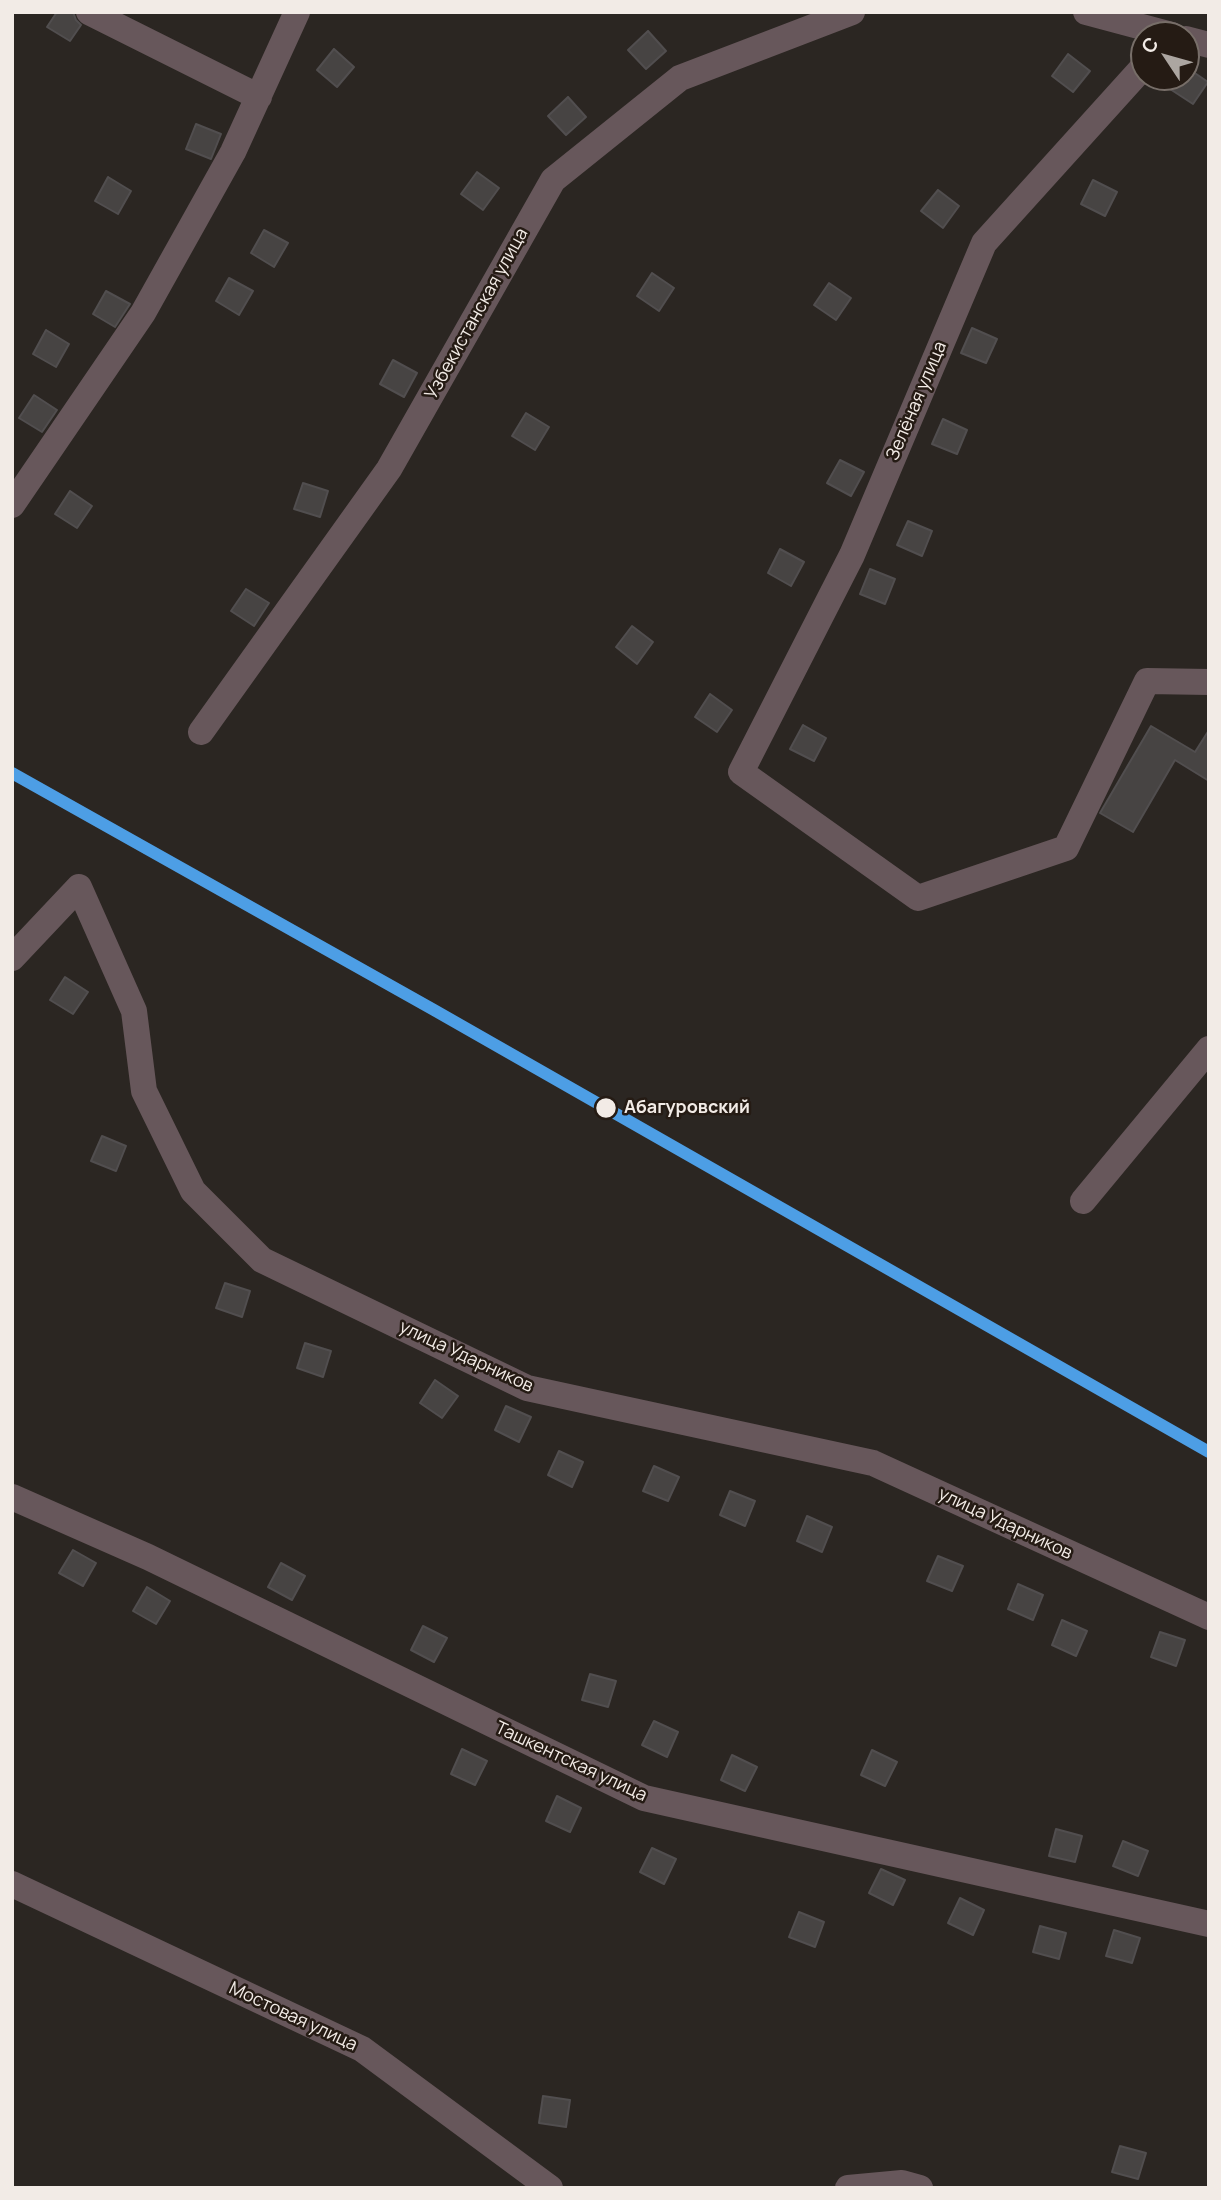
<!DOCTYPE html>
<meta charset="utf-8">
<style>
body{margin:0}
#map{position:relative;width:1221px;height:2200px;overflow:hidden;background:#2b2622;font-family:Manrope,sans-serif}
canvas{display:block}
.frame{position:absolute;inset:0;border:14px solid #f2ebe6;pointer-events:none}
.north{position:absolute;left:1130px;top:21px;width:70px;height:70px;box-sizing:border-box;background:#251b14;border:2px solid #776e68;border-radius:50%;rotate:306deg;font-size:19px;font-weight:700;line-height:28px;text-align:center;color:#f2ebe6}
.north::after{content:'';display:block;margin:auto;width:24px;height:32px;background:#aca6a1;clip-path:polygon(50% 0,100% 100%,50% 72%,0 100%)}
</style>
<div id="map">
<canvas width="1221" height="2200"></canvas>
<div class="frame"></div>
<div class="north">С</div>
</div>
<script>
const ctx = document.querySelector('canvas').getContext('2d');
ctx.lineJoin = 'round';
function fill(path, color) {
  ctx.fillStyle = color;
  ctx.fill(path, 'evenodd');
}
function poly(rows) {
  const path = new Path2D();
  for (const r of rows) {
    path.moveTo(r[0], r[1]);
    for (let i = 2; i < r.length; i += 2) path.lineTo(r[i], r[i + 1]);
  }
  return path;
}
function strokePath(path, color, width, dash) {
  ctx.strokeStyle = color;
  ctx.lineWidth = width;
  ctx.lineCap = dash ? 'butt' : 'round';
  ctx.setLineDash(dash || []);
  ctx.stroke(path);
}
function label(font, color, halo, rows, align = 'center') {
  ctx.font = font + ' Manrope,sans-serif';
  ctx.lineWidth = 5;
  ctx.setLineDash([]);
  ctx.textBaseline = 'middle';
  ctx.strokeStyle = halo;
  ctx.fillStyle = color;
  for (const [text, x, y, turn = 0] of rows) {
    ctx.save();
    ctx.translate(x, y);
    ctx.rotate((+turn || 0) * Math.PI / 180);
    ctx.textAlign = isNaN(turn) ? turn : align;
    if (halo) ctx.strokeText(text, 0, 0);
    ctx.fillText(text, 0, 0);
    ctx.restore();
  }
}
const building = poly([
 [57,12,73,12,76,20,81,25,70,41,47,27,57,12],
 [648,31,666,51,646,69,628,50,648,31],
 [334,49,354,67,337,87,317,70,334,49],
 [1068,54,1090,71,1073,92,1052,76,1068,54],
 [1186,67,1208,82,1193,104,1170,89,1178,77,1186,77,1186,67],
 [568,97,586,117,566,135,548,116,568,97],
 [196,124,221,134,211,159,186,149,196,124],
 [477,172,499,188,483,210,461,194,477,172],
 [108,177,131,191,118,214,95,201,108,177],
 [1093,180,1117,192,1105,216,1081,204,1093,180],
 [938,190,959,206,943,228,921,211,938,190],
 [264,230,288,243,274,267,251,253,264,230],
 [652,273,674,288,659,311,637,296,652,273],
 [229,278,253,291,239,315,216,301,229,278],
 [829,283,851,298,836,320,814,305,829,283],
 [106,291,130,304,115,327,93,314,106,291],
 [972,328,997,339,986,363,961,353,972,328],
 [46,330,69,344,56,367,33,354,46,330],
 [393,360,417,373,404,397,380,384,393,360],
 [34,395,57,410,42,432,19,418,34,395],
 [526,413,549,427,535,450,512,436,526,413],
 [943,419,967,430,957,454,932,444,943,419],
 [840,460,864,472,851,496,827,483,840,460],
 [303,483,328,491,320,517,294,509,303,483],
 [70,491,92,506,77,528,55,514,70,491],
 [908,521,932,531,922,556,897,545,908,521],
 [780,549,804,562,791,586,768,573,780,549],
 [870,569,895,579,885,604,860,594,870,569],
 [246,589,269,603,254,626,231,611,246,589],
 [632,626,653,642,637,664,616,647,632,626],
 [710,694,732,710,717,732,695,717,710,694],
 [803,725,826,738,814,761,790,749,803,725],
 [1151,726,1195,752,1209,730,1209,781,1175,760,1133,832,1100,813,1151,726],
 [65,977,88,992,73,1014,50,1000,65,977],
 [102,1136,126,1146,116,1171,91,1161,102,1136],
 [225,1283,250,1291,242,1317,216,1308,225,1283],
 [305,1343,331,1351,323,1377,297,1368,305,1343],
 [435,1380,458,1396,442,1418,420,1403,435,1380],
 [506,1406,531,1417,519,1442,495,1430,506,1406],
 [559,1451,583,1462,572,1487,548,1475,559,1451],
 [654,1466,679,1477,668,1501,643,1491,654,1466],
 [730,1491,755,1501,745,1526,720,1515,730,1491],
 [807,1516,832,1527,822,1552,797,1541,807,1516],
 [73,1550,96,1563,83,1586,59,1573,73,1550],
 [938,1556,963,1566,952,1591,927,1581,938,1556],
 [281,1563,305,1576,292,1600,268,1587,281,1563],
 [1018,1584,1043,1595,1033,1620,1008,1609,1018,1584],
 [147,1587,170,1601,156,1624,133,1611,147,1587],
 [1062,1620,1087,1631,1076,1656,1052,1645,1062,1620],
 [423,1626,447,1638,434,1662,411,1650,423,1626],
 [1160,1632,1185,1640,1176,1666,1151,1657,1160,1632],
 [590,1674,616,1681,608,1707,582,1700,590,1674],
 [654,1721,678,1732,667,1757,642,1745,654,1721],
 [462,1749,487,1761,475,1785,451,1774,462,1749],
 [872,1750,897,1762,885,1786,861,1775,872,1750],
 [732,1755,757,1767,745,1791,721,1780,732,1755],
 [557,1796,581,1808,570,1832,546,1821,557,1796],
 [1056,1829,1082,1836,1075,1862,1049,1856,1056,1829],
 [1123,1841,1148,1851,1138,1876,1113,1866,1123,1841],
 [652,1848,676,1859,664,1884,640,1872,652,1848],
 [881,1869,905,1880,893,1905,869,1893,881,1869],
 [960,1898,984,1910,973,1935,948,1923,960,1898],
 [799,1912,824,1922,815,1947,789,1937,799,1912],
 [1040,1926,1066,1933,1059,1959,1033,1952,1040,1926],
 [1114,1930,1140,1938,1132,1963,1106,1956,1114,1930],
 [543,2096,570,2100,566,2127,539,2123,543,2096],
 [1120,2146,1146,2153,1138,2179,1112,2172,1120,2146]
]);
const minor = poly([
 [89,12,259,97],
 [1086,12,1172,35],
 [1186,39,1209,45],
 [1144,66,984,243,852,555,741,772,918,898,1066,848,1147,681,1209,682],
 [12,505,143,313,233,152,297,12],
 [201,732,389,469,553,180,680,78,852,12],
 [12,958,79,887,134,1011,144,1091,193,1191,262,1260,527,1388,873,1463,1209,1617],
 [1083,1201,1209,1049],
 [12,1497,148,1557,644,1798,1209,1924],
 [12,1884,362,2049,550,2188],
 [848,2188,902,2183,920,2188]
]);
const rail1 = poly([
 [12,773,434,1010,1209,1452]
]);
const markers = [
 [606,1108,11,"#f2ebe6"]
];
const streetNames = [
 ["Узбекистанская улица",477,314,-61],
 ["Зелёная улица",917,401,-67],
 ["улица Ударников",466,1357,25],
 ["улица Ударников",1005,1524,25],
 ["Ташкентская улица",571,1762,25],
 ["Мостовая улица",293,2017,25]
];
const stopNames = [
 ["Абагуровский",624,1108]
];
fill(building, '#474443');
strokePath(building, '#514e4f', 2);
strokePath(minor, '#67575b', 26);
strokePath(rail1, '#4d9ee5', 12);
for (const [x, y, r, color] of markers) {
  const dot = new Path2D();
  dot.arc(x, y, r, 0, 2 * Math.PI);
  ctx.fillStyle = color;
  ctx.fill(dot);
  strokePath(dot, '#251b14', 2.5);
}
label('18px', '#f2ebe6', '#251b14', streetNames);
label('bold 18px', '#f2ebe6', '#251b14', stopNames, 'left');
</script>
